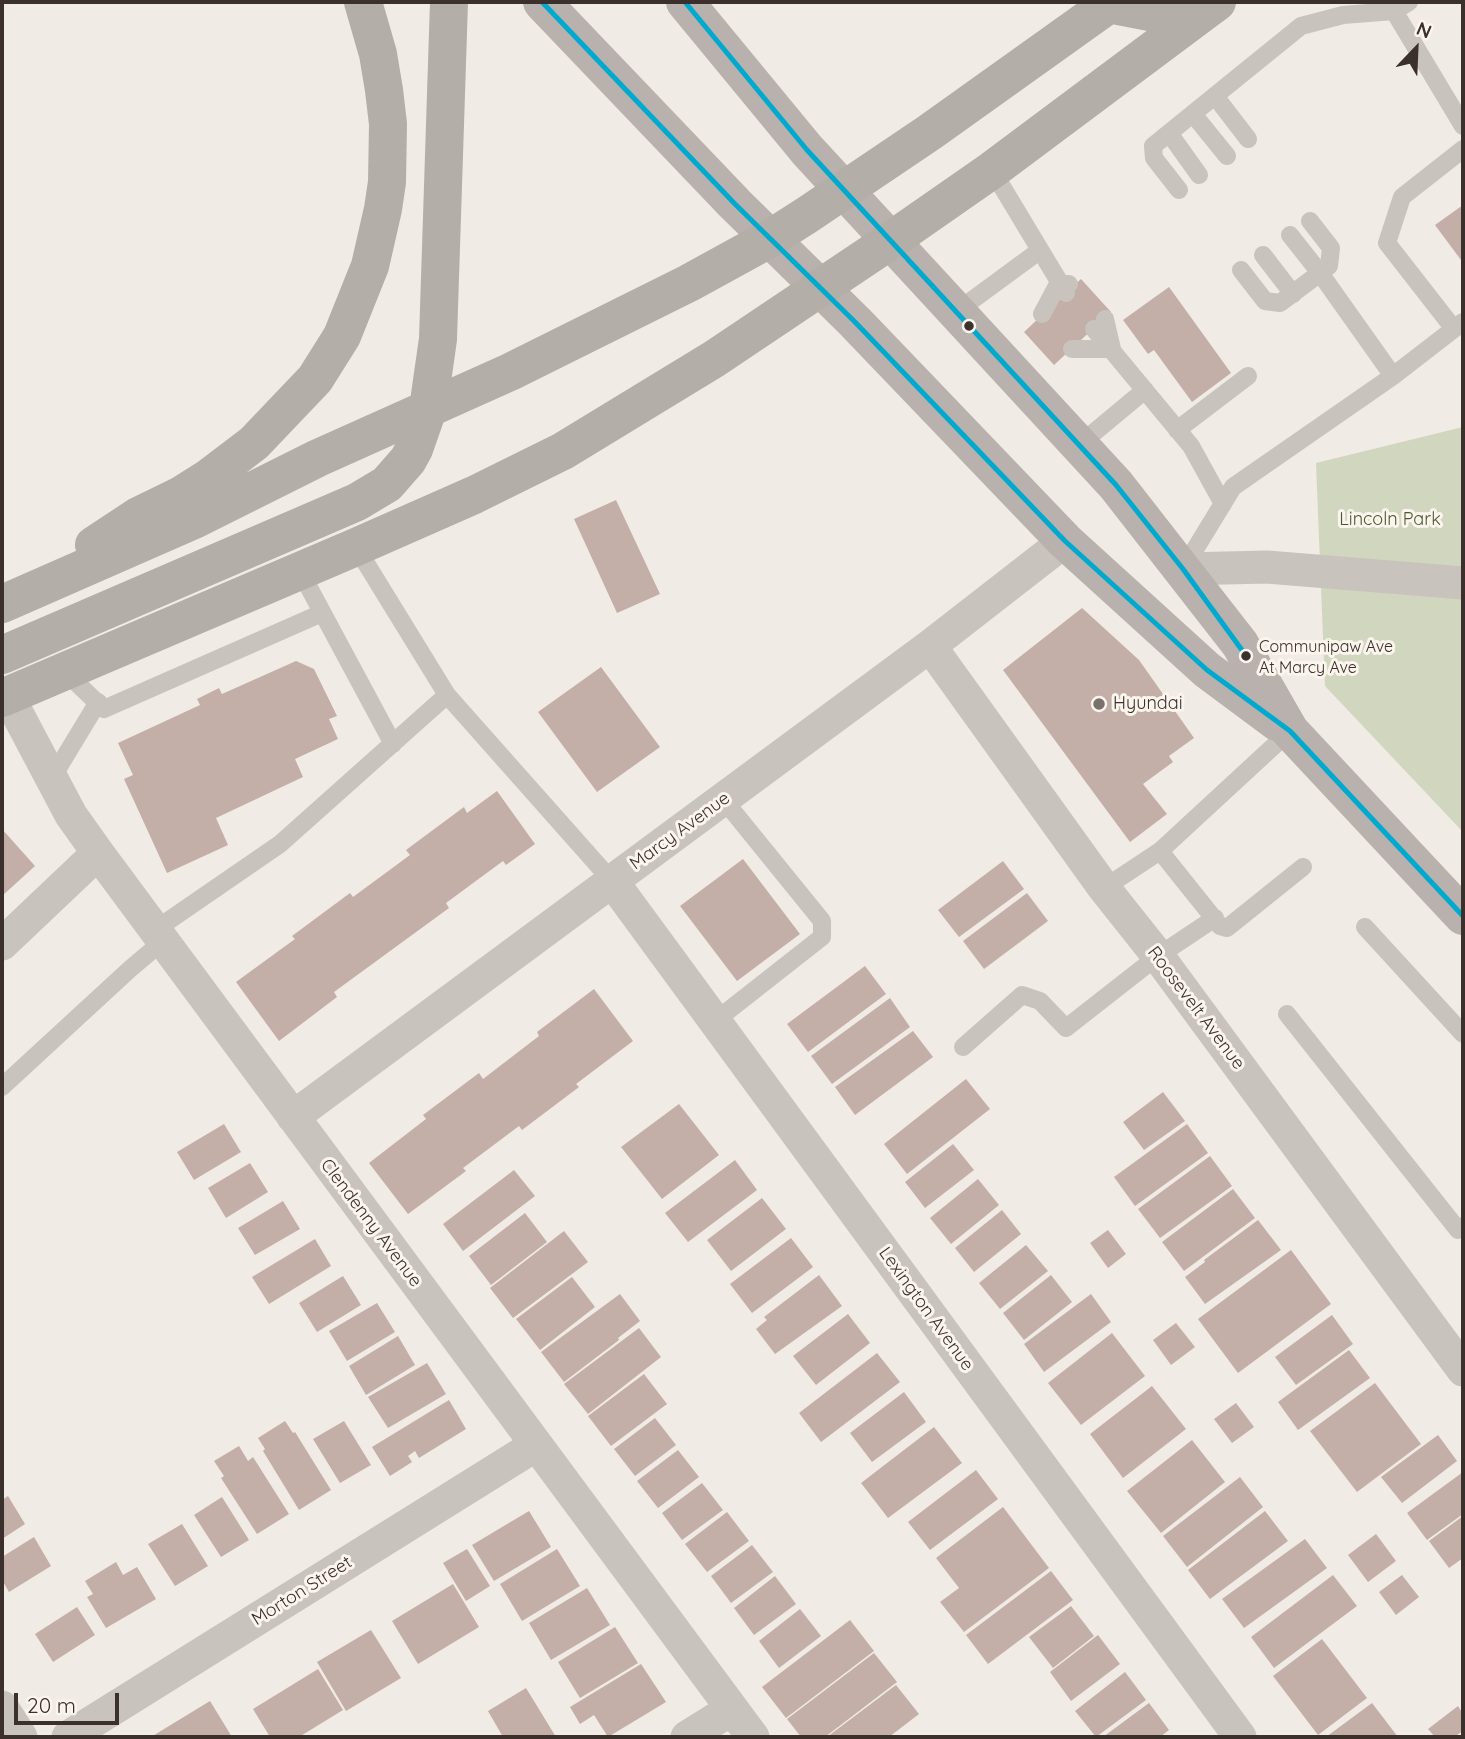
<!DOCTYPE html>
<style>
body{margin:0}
#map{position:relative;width:1465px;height:1739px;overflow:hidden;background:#f0ebe5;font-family:Quicksand,sans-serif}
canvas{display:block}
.frame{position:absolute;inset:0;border:4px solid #3b302b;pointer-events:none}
.north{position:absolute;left:1381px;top:14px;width:70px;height:70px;-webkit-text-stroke:5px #fbf5ee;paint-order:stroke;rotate:23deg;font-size:19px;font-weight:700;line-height:28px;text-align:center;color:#3b302b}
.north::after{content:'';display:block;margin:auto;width:24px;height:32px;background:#3b302b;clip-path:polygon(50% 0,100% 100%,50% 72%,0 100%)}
.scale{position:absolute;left:14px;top:1693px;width:105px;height:32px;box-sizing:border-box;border:4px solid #3b302b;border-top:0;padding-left:9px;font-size:21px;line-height:24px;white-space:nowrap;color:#3b302b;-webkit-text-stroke:5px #fbf5ee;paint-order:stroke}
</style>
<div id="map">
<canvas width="1465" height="1739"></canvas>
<div class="frame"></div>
<div class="north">N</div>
<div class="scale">20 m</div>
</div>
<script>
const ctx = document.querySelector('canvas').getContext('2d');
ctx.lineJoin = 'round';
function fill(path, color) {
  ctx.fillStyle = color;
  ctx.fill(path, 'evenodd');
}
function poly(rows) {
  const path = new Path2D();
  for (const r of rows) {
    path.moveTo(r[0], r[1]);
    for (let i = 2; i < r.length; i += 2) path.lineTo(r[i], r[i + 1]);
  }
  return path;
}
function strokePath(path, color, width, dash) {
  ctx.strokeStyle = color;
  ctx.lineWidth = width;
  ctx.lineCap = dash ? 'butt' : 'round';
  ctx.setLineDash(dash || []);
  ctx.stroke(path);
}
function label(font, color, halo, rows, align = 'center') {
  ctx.font = font + ' Quicksand,sans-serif';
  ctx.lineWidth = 6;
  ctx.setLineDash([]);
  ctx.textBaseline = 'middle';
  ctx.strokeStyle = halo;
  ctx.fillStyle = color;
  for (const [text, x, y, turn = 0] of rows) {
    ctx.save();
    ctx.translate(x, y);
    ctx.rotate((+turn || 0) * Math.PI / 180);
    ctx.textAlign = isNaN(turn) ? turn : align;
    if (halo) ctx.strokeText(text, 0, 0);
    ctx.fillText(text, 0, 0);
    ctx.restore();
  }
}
const green = poly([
 [1463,427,1463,832,1325,686,1316,463]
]);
const building = poly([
 [1463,205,1463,258,1461,260,1435,225],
 [1081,279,1111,312,1054,365,1024,332],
 [1169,287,1231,373,1192,402,1154,350,1148,354,1123,320],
 [616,500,660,594,617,613,574,519],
 [1082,608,1139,660,1194,738,1169,756,1173,762,1143,784,1167,814,1130,842,1003,670],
 [296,661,314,669,337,716,329,719,338,739,295,759,303,777,216,818,228,845,167,873,124,779,133,775,118,743,200,705,197,699,219,688,222,694],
 [601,667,660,747,597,792,538,712],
 [497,791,535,844,506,865,503,861,446,903,449,908,334,992,337,997,279,1041,236,982,295,939,292,936,350,893,353,897,410,855,406,850,464,807,467,813],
 [2,829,35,866,2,896],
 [743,859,800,934,737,981,680,906],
 [1003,861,1024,889,959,937,938,910],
 [1027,893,1048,921,984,969,963,941],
 [865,966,886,994,808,1052,787,1024],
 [594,989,633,1041,576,1084,579,1087,522,1130,519,1126,463,1168,466,1171,408,1214,369,1163,426,1119,423,1115,479,1073,483,1079,539,1036,537,1032],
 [890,998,910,1027,832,1084,811,1056],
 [913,1031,933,1057,855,1115,835,1087],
 [966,1079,990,1109,907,1174,884,1144],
 [1163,1092,1185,1121,1144,1150,1123,1122],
 [679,1104,719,1155,662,1199,621,1147],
 [224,1124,241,1152,194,1180,177,1152],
 [1187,1124,1208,1153,1135,1206,1114,1177],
 [953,1144,974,1170,925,1208,905,1182],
 [1210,1156,1232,1186,1160,1238,1138,1209],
 [735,1160,757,1190,688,1242,665,1213],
 [250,1163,268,1192,226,1218,208,1188],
 [514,1170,535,1196,463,1251,443,1224],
 [978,1179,999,1205,951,1244,930,1218],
 [1233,1189,1255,1218,1184,1271,1162,1242],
 [762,1198,786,1229,731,1271,707,1240],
 [283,1201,300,1229,255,1255,238,1228],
 [1002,1210,1021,1234,974,1272,955,1248],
 [525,1213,547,1242,491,1285,469,1256],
 [1258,1220,1281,1250,1205,1304,1185,1277,1205,1262,1204,1260],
 [1108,1230,1126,1254,1108,1268,1090,1243],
 [564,1231,588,1262,513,1318,490,1288],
 [791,1238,813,1267,752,1313,730,1284],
 [315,1239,331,1266,269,1304,252,1277],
 [1026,1245,1048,1271,1000,1309,979,1283],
 [1291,1250,1331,1304,1238,1373,1198,1319],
 [819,1275,842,1306,775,1354,756,1329,767,1320,764,1317],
 [1051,1275,1072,1302,1024,1340,1003,1313],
 [343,1276,361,1305,317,1332,299,1303],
 [572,1277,595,1307,540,1350,516,1319],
 [620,1294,640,1321,618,1338,619,1340,564,1382,541,1352],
 [1091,1294,1111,1322,1044,1372,1024,1344],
 [377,1303,395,1332,347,1361,329,1331],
 [848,1314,870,1343,816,1385,793,1356],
 [1332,1315,1353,1344,1296,1385,1275,1357],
 [1176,1323,1195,1347,1171,1365,1153,1340],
 [639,1328,661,1357,588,1414,564,1384],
 [1112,1333,1145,1376,1081,1425,1048,1383],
 [398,1336,415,1365,366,1395,349,1366],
 [1349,1350,1370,1378,1298,1430,1278,1402],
 [877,1353,900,1382,821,1442,799,1413],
 [427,1363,446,1394,388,1428,368,1397],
 [644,1374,667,1404,611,1446,588,1416],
 [1375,1383,1421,1444,1357,1492,1310,1431],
 [1152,1386,1186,1429,1123,1478,1090,1434],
 [904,1392,926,1422,872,1462,850,1433],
 [449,1400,466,1429,419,1458,415,1451,408,1456,412,1462,390,1476,372,1447],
 [1236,1403,1254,1427,1232,1443,1214,1419],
 [655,1418,676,1445,635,1476,614,1449],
 [285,1421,293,1433,295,1432,331,1490,299,1510,263,1451,265,1449,258,1438],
 [344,1421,371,1465,340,1483,313,1439],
 [934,1427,962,1463,888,1518,861,1483],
 [1438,1435,1457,1461,1402,1503,1381,1477],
 [1192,1440,1225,1482,1161,1533,1127,1491],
 [239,1446,248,1461,253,1457,289,1514,257,1534,221,1478,224,1476,214,1461],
 [678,1450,699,1477,658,1508,637,1481],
 [976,1470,998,1499,930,1550,908,1522],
 [1463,1472,1463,1514,1427,1540,1407,1513],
 [1240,1477,1263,1507,1187,1567,1163,1536],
 [702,1483,723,1510,682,1540,662,1513],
 [8,1496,25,1524,2,1539,2,1500],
 [222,1497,249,1540,221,1557,194,1515],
 [1003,1507,1049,1568,964,1632,940,1602,959,1588,936,1558],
 [529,1511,551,1547,494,1581,472,1545],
 [1265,1511,1288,1541,1210,1599,1188,1570],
 [727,1512,749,1541,707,1572,685,1544],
 [1463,1516,1463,1558,1449,1568,1429,1541],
 [182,1524,208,1566,175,1586,148,1544],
 [1376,1534,1396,1561,1368,1582,1348,1555],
 [34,1537,51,1566,9,1592,2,1580,2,1557],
 [1305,1539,1327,1568,1244,1628,1222,1599],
 [752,1545,773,1572,731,1603,711,1576],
 [467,1549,490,1586,466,1601,443,1563],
 [557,1549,580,1586,522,1621,500,1584],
 [116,1562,123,1575,137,1567,156,1599,106,1628,87,1597,93,1594,85,1581],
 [1051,1571,1073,1600,988,1664,966,1635],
 [1333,1575,1357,1606,1274,1668,1251,1637],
 [1402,1575,1419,1597,1396,1615,1379,1592],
 [775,1576,796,1604,754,1635,734,1608],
 [453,1584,479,1627,418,1664,392,1621],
 [587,1588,610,1625,551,1660,529,1623],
 [1071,1606,1094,1636,1053,1668,1029,1637],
 [77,1607,95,1635,53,1662,35,1634],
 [800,1609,821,1636,779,1668,759,1641],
 [850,1620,874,1651,786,1718,762,1687],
 [615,1627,638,1663,580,1698,558,1662],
 [371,1630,401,1678,346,1711,317,1662],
 [1098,1635,1120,1664,1071,1701,1050,1672],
 [1322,1639,1367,1698,1318,1735,1273,1676],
 [874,1653,897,1682,825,1737,801,1737,787,1719],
 [641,1664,666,1702,608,1737,594,1715,580,1724,570,1707],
 [318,1669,343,1710,299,1737,270,1737,253,1709],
 [1125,1672,1146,1700,1096,1737,1075,1711],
 [896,1685,919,1714,889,1737,827,1737],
 [526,1688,556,1737,503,1737,488,1711],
 [210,1701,232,1737,151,1737],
 [1149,1703,1169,1730,1160,1737,1103,1737],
 [1372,1703,1398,1737,1326,1737],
 [1458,1706,1463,1714,1463,1731,1454,1737,1435,1737,1428,1729]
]);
const service = poly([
 [1409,2,1394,11,1463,126],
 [1215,96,1248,139],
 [1193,114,1227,156],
 [1169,133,1199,175],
 [992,170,1066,293],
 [1179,190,1154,158,1153,146,1169,133,1301,26,1343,15,1394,11],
 [1290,235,1320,273,1329,266,1331,248,1310,221],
 [1263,255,1293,294],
 [1241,270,1265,301,1280,303,1320,273,1393,376],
 [956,312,1039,251],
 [1042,314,1058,284,1069,284],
 [1094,329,1191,446,1223,504],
 [1454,329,1387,243,1402,197,1463,149],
 [1072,349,1112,349,1105,319],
 [1177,430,1248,376],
 [1079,445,1145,390],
 [1183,569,1233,487,1393,376,1463,322],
 [300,571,393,744],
 [65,672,104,709,322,613],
 [447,695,612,881],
 [52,778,98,702],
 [1160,851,1220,926,1227,928,1303,867],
 [1104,888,1160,851,1290,731],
 [1365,927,1463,1034],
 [155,930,280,844,447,695,356,547],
 [1287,1014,1458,1230,1463,1226],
 [715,1021,822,937,822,921,723,799],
 [963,1047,1022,995,1040,1001,1066,1028,1158,956,1215,918],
 [2,1087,130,969,163,941]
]);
const minor = poly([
 [1183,569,1267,567,1463,583],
 [930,646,1104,888,1158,956,1463,1370],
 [8,696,71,815,98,853,753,1737],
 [612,881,1240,1737],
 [2,944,98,853],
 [293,1117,930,646,1065,541],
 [2,1707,21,1737],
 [68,1737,536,1445],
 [687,1737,732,1709]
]);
const primary = poly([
 [542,2,735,204,855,322,1065,541,1207,670,1277,722],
 [685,2,807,150,1116,485,1240,644,1290,731,1463,916]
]);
const trunk = poly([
 [1098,2,1191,20],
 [94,545,138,516,181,495,208,478,254,443,315,379,342,336,370,266,383,209,387,182,388,124,384,90,378,54,363,2],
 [2,604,196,519,318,458,510,372,689,283,771,238,807,215,930,132,1112,2],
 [2,655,357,502,387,484,408,460,414,449,428,409,438,339,449,2],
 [2,698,356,547,474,495,563,451,714,359,890,241,992,170,1217,2]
]);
const bus1 = poly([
 [542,2,735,204,855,322,1065,541,1207,670,1290,731,1463,916],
 [685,2,807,150,1116,485,1183,569,1247,657]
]);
const markers = [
 [969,326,6,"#3b302b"],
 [1246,656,6,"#3b302b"],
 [1099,704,7,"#7a716c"]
];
const busNames = [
 ["Communipaw Ave",1259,647],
 ["At Marcy Ave",1259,668]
];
const parkNames = [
 ["Lincoln Park",1390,520]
];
const poiNames = [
 ["Hyundai",1113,704]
];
const streetNames = [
 ["Marcy Avenue",680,831,-36],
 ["Roosevelt Avenue",1196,1008,53],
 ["Clendenny Avenue",371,1223,53],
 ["Lexington Avenue",926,1309,54],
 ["Morton Street",302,1591,-32]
];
fill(green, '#d1d6bf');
fill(building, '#c3afa7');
strokePath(service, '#c9c3be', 18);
strokePath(minor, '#c9c3be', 33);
strokePath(primary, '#b8b1ad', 38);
strokePath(trunk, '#b4aea8', 38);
strokePath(bus1, '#00a9ce', 5);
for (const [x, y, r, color] of markers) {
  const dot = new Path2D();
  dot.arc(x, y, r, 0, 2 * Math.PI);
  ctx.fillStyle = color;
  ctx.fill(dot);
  strokePath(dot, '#fbf5ee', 2.5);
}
label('16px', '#3b302b', '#fbf5ee', busNames, 'left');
label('18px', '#4a5a2e', '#fbf5ee', parkNames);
label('18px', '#3b302b', '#fbf5ee', poiNames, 'left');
label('18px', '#3b302b', '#fbf5ee', streetNames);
</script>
